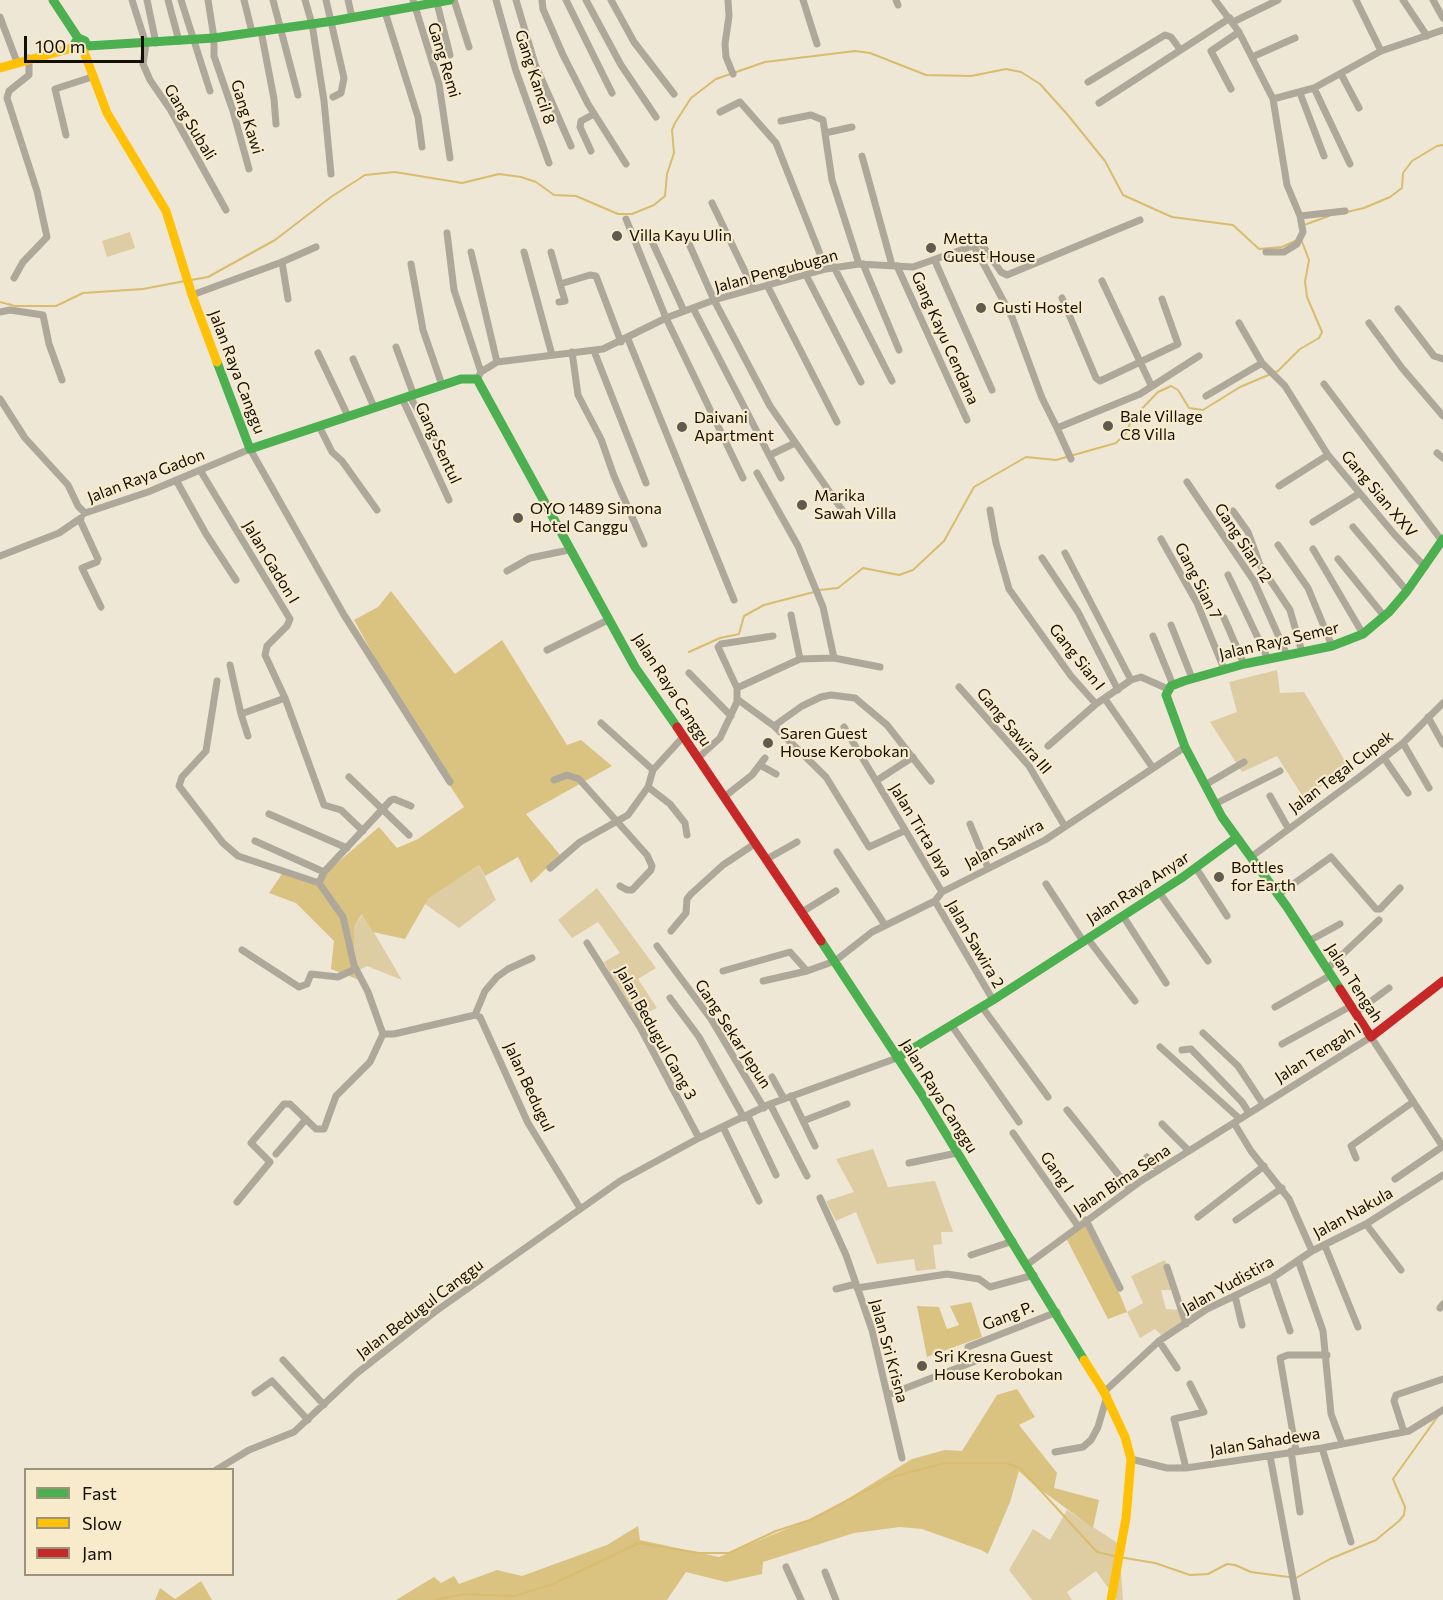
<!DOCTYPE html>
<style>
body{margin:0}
#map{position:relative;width:1443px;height:1600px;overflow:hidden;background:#eee7d6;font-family:Commissioner,sans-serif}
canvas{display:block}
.legend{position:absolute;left:24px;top:1468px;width:210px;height:108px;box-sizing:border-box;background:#f8ebcc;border:2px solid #9c937c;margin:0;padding:8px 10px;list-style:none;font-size:18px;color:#130f05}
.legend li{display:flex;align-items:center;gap:12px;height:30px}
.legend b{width:30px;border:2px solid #9c937c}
.scale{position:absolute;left:24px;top:36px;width:120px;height:27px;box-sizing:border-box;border:3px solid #130f05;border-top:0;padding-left:8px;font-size:18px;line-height:21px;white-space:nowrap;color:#130f05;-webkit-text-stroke:4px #f8ebcc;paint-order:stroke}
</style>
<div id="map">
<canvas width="1443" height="1600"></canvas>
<ul class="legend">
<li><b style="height:8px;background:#4caf50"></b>Fast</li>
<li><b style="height:8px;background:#ffc107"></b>Slow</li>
<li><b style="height:8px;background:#c62828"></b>Jam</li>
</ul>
<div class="scale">100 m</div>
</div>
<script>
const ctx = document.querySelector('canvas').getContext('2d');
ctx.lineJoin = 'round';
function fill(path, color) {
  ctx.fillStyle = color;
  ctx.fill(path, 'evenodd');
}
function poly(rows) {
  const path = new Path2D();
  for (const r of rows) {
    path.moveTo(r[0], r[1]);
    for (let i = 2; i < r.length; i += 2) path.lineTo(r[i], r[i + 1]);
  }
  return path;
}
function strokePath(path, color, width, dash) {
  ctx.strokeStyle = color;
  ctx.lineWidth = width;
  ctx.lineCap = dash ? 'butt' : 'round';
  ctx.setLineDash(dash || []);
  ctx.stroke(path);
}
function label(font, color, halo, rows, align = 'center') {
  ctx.font = font + ' Commissioner,sans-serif';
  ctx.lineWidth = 4.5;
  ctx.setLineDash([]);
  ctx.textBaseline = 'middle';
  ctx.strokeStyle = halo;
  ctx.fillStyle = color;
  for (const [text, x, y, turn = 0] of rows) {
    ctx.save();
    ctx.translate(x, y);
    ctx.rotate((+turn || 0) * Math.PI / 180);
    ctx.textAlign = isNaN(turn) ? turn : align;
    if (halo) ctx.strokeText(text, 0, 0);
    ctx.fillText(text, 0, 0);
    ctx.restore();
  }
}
const green = poly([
 [130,232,135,248,107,257,102,241],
 [1277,670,1280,693,1304,692,1350,769,1303,797,1277,756,1242,772,1210,722,1237,712,1229,682],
 [479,865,496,900,459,928,425,904,428,899],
 [597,888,656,968,638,979,657,1008,646,1013,664,1042,653,1049,604,962,620,953,598,922,572,938,558,920],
 [363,914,402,980,367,966,358,971,354,959,354,927],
 [873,1149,888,1187,935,1181,953,1232,941,1232,942,1244,933,1245,936,1269,916,1271,914,1259,877,1264,856,1212,836,1221,826,1201,854,1192,836,1159],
 [1165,1260,1175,1290,1161,1290,1166,1309,1181,1310,1186,1324,1161,1335,1155,1329,1140,1338,1127,1312,1143,1303,1131,1276],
 [1067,1510,1119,1544,1123,1600,1117,1600,1096,1571,1067,1592,1072,1600,1032,1600,1009,1570,1033,1529,1050,1540]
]);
const forest = poly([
 [391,591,455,674,502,640,567,745,581,740,612,766,526,814,560,855,531,883,518,857,485,876,479,865,428,899,405,939,373,932,362,914,354,927,354,959,362,981,331,969,334,941,296,903,269,893,284,871,315,882,379,827,397,848,418,839,464,807,425,748,354,620,378,607],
 [1089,1219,1127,1312,1108,1319,1065,1236],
 [971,1302,982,1337,927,1357,917,1306,939,1307,947,1329,959,1325,950,1306],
 [1017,1389,1035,1417,1019,1425,1057,1473,1054,1488,1099,1500,1093,1528,1033,1484,1019,1471,1010,1502,988,1554,981,1550,922,1529,900,1527,854,1533,763,1562,762,1574,726,1582,686,1572,667,1600,396,1600,434,1577,441,1583,454,1576,459,1584,497,1570,522,1576,607,1545,638,1526,640,1540,719,1557,825,1513,912,1459,945,1450,962,1451,997,1395],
 [201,1581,212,1600,155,1600,160,1588,175,1599]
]);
const stream = poly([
 [1347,212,1364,208,1390,197,1402,188,1403,173,1412,161,1437,146,1443,145],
 [1304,225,1329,216],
 [191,280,208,277,275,240,331,197,365,175,395,172,462,183,499,174,521,177,536,182,554,195,576,196,618,214,632,214,654,205,665,196,667,174,674,153,672,130,675,123,691,98,716,79,765,62,855,51,870,53,926,75,971,76,1006,69,1021,72,1040,84,1067,114,1105,161,1123,195,1172,217,1233,225,1259,249,1282,247,1295,241],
 [0,302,15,306,56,306,83,293,143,289,185,281],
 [819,590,838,588,863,568,899,575,913,570,944,541,974,487,1026,457,1056,460,1116,443,1126,433,1132,419,1158,392,1171,386,1178,390,1189,408,1203,410,1240,387,1278,371,1300,349,1319,338,1322,332,1307,297,1305,282,1309,260,1301,239],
 [689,652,720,638,739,634,744,616,764,605,814,592],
 [1119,1557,1155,1563,1190,1575,1208,1574,1227,1564,1235,1565,1251,1572,1296,1578,1330,1559,1376,1540,1399,1521,1404,1515,1405,1507,1393,1479,1438,1416],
 [435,1600,464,1594,515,1596,553,1584,639,1543,699,1553,729,1553,776,1531,810,1520,892,1477,945,1463,1006,1463,1020,1468,1097,1552,1114,1556]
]);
const street = poly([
 [132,0,146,44,143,64,150,80,170,109,226,210],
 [147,0,156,43],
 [168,0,179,41],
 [181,0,210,91],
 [208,0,214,38,214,56,233,111,249,169],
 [244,0,252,32],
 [273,0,298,95],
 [305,0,312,24,324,101,331,174],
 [326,0,344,78,341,93,333,97],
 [348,0,352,17],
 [413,0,439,84,450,158],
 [454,0,469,47],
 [496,0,516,71,549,163],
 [516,0,535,64,571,146],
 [542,0,543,9,563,55,588,104,626,164],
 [566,0,612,93],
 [586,0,621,65,656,117],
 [611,0,634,42,674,94],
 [728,0,729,16,725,44,726,57,733,74],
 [803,0,817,44],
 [896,0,898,5],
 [1215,0,1239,32,1273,99,1287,185,1300,216,1345,211],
 [1356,0,1381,51],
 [1403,0,1427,36],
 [1433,0,1443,18],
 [437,3,450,55],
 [385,12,418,117,422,147],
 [0,17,17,62],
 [1233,22,1278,0],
 [261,31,274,99,276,124],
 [1252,57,1295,38],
 [1341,74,1359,108],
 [1088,82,1165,35,1171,37,1179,48],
 [1314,88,1350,164],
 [1231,89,1211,51,1239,32],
 [1300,93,1324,156],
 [1273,99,1314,88,1381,51,1443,30],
 [1099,103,1230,18],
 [720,112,740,102,776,143,826,269],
 [781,121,811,115,823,120,832,180,859,264],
 [825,133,852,127],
 [66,135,55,89,92,77],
 [591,151,580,127,581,121,594,114],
 [862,156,892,265],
 [712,203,753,288],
 [626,219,666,318,743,478],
 [447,233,454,290,481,372],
 [649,235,684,311],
 [686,237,714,300,770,406,847,517],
 [974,246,1012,317,1042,398,1057,428,1140,394,1199,356],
 [471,252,497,362],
 [524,252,552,355],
 [551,252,560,284],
 [1266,252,1284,252,1297,244,1303,232,1300,216],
 [935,261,992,390],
 [282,262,288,299],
 [411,264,423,330,442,385],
 [863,264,899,350],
 [897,266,967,420],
 [834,267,892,381],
 [806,275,861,382],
 [14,278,23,262,47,237,37,191,7,98,9,91,29,75,29,58],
 [1102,281,1151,385],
 [767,285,837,422],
 [192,295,282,262,316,247],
 [1062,298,1096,378,1100,381,1178,344,1162,299],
 [559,302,565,301,560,284,590,275,596,276,621,342],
 [693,308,781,478],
 [1398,309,1434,356,1443,359],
 [0,312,10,310,43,315,49,344,62,380],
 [1239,323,1262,363,1285,386,1328,455,1394,534,1425,567],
 [1369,323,1402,368,1443,416],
 [628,339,734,600],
 [396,347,413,393],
 [594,351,646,483],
 [572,352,578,395,601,439,614,476,644,544],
 [318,353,348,416],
 [353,359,374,407],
 [477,379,481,372,497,362,603,349,666,318,714,300,826,269,859,264,913,267,981,243,1001,272,1007,275,1140,220],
 [1324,384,1442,541],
 [409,395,441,449],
 [1206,396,1262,363],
 [402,398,449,500],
 [0,399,25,438,68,485,78,506,85,513],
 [319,426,332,452,342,461,377,510],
 [1057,428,1071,459],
 [1437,453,1443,458],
 [770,455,795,443],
 [200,470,290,619,287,626,267,646,265,655,285,698,324,805,341,810,363,831],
 [757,473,798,546,823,607,834,658],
 [176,480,206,534,236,580],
 [1187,482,1254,581,1287,655],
 [1279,486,1328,455],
 [990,510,996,543,1009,589,1071,676,1096,704],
 [1233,511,1248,532,1260,565,1290,610,1302,652],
 [85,513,148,492,250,449,344,615,450,782],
 [80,520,98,559,97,562,82,568,101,607],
 [1313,522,1360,493],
 [1353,527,1407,591],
 [1161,539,1197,603,1224,669],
 [1278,545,1308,588,1332,646],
 [1313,549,1363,634],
 [1065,553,1131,680],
 [0,556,59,533,81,518],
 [1042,558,1078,612,1118,690],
 [1338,559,1384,616],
 [507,571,530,558,569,550],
 [1228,575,1268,659],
 [791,615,800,659],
 [1224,618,1244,664],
 [1171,625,1192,678],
 [1153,636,1173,685],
 [547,650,608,620],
 [230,665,241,714,285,698],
 [689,673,731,716],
 [217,681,206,751,182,777,179,786,223,843,238,856,319,883],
 [959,687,1029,766,1064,825],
 [737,688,800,659,834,658,880,667],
 [737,699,774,726,826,777,869,847,904,831],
 [1105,699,1153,768],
 [241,714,248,736],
 [1428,717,1443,744],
 [601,723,653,770],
 [774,726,802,706,821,697,831,695,855,698,887,725,931,781],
 [844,727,942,892],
 [1403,743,1429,788],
 [1048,746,1096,704,1131,680,1141,677,1168,689],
 [698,758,720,738,737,702,737,688,718,647,721,644,773,636],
 [1384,758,1408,793],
 [760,765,776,774],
 [349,777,409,835],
 [554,780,567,775,579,779,647,855,652,866,651,870,632,890,627,890,620,886],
 [876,781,913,757],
 [1205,785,1244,762],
 [648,787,670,804,685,823,687,835],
 [1270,796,1288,828],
 [724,797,752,775,765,758],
 [1215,804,1280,771],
 [269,814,347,848],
 [970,824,988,868],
 [255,841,324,872],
 [837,852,885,925],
 [1251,857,1362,775,1403,743,1443,703],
 [767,859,797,842],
 [550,868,580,842,628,815,648,787,653,770,683,737],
 [1196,868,1227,916],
 [319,883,343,917,354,965,368,992,383,1034],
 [319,883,324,872,391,800,394,799,411,806],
 [1046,884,1083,941],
 [1159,892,1208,961],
 [1278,895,1331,857,1376,909,1380,909,1400,888],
 [935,901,993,1000],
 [802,912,836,891],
 [1123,916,1166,983],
 [671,931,686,913,687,899,691,894,723,865,756,843],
 [1088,939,1135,1001],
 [1309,941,1340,924],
 [587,943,641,1029,699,1138],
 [657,946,711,1019,764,1108],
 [242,950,299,987,307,984,311,974,338,977,355,969],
 [1327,969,1379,920],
 [723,971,790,952,807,971],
 [763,981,807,971,835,961,872,932,935,901,942,892,1045,840,1185,747],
 [670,998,699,1037,744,1118],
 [982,1007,1048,1097],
 [1275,1007,1331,975],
 [1355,1013,1389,988],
 [475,1015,485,991,497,977,508,969,532,958],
 [952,1026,1019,1122],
 [1203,1033,1238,1066,1263,1104],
 [383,1034,394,1034,475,1015,480,1017,528,1123,580,1208],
 [1282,1044,1351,1006],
 [1160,1047,1240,1119],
 [1182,1050,1191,1049,1242,1102,1249,1113],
 [772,1077,784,1099],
 [791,1096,815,1146],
 [770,1104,807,1176],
 [1067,1110,1130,1189],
 [748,1116,776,1175],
 [803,1121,847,1104],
 [1234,1123,1251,1151,1289,1199,1312,1251],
 [1162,1124,1189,1151],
 [723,1127,759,1201],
 [1013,1133,1078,1226],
 [276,1154,306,1119],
 [1147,1157,1159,1170],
 [1356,1158,1351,1146,1413,1102],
 [909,1163,957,1153],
 [1395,1179,1442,1147],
 [820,1198,846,1255,872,1330,902,1458],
 [237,1202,270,1162,251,1143,284,1104,290,1104,316,1129,324,1129,336,1096,370,1062,383,1034],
 [1198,1217,1264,1166],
 [1086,1220,1120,1288],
 [1236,1220,1282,1188],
 [1366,1224,1401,1270],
 [1325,1246,1358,1327],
 [971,1255,1013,1241],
 [1298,1260,1323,1331,1331,1414,1342,1443],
 [1028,1264,1141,1181,1371,1037,1443,1147],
 [1167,1267,1186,1324],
 [1272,1278,1290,1331],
 [857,1288,947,1274,979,1279,990,1287,1034,1275],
 [836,1289,856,1284],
 [1235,1296,1242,1325],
 [1440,1308,1443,1304],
 [1159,1341,1177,1368],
 [968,1347,1057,1312],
 [283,1360,324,1405],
 [1104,1392,1159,1341,1207,1309,1272,1278,1312,1251,1366,1224,1443,1175],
 [255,1393,272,1381,308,1420],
 [888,1395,978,1360],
 [1404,1432,1394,1401,1396,1395,1443,1379],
 [1322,1448,1351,1542],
 [1291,1451,1300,1512],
 [1296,1451,1280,1358,1288,1355,1327,1355],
 [1055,1452,1083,1447,1091,1440,1098,1427,1107,1396],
 [1270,1456,1297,1600],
 [1131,1459,1167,1468,1186,1468,1322,1448,1409,1431,1443,1410],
 [1186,1468,1174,1419,1204,1412,1190,1384],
 [216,1470,249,1450,294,1432,356,1374,436,1311,620,1181,699,1138,770,1104,897,1058],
 [786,1567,801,1600],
 [825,1572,836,1600]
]);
const fast = poly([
 [53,0,78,38],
 [87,46,214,38,333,21,450,0],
 [72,48,78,38,85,41,87,46],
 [217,362,250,449,461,379,477,379,635,667,677,727],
 [821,941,921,1093,1084,1360],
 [1340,989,1287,907,1222,817,1185,747,1166,695,1171,686,1184,681,1244,664,1332,646,1363,634,1389,612,1407,591,1443,539],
 [897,1058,993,1000,1183,877,1236,838]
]);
const slow = poly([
 [84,52,107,113,166,211,192,295,217,362],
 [0,68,72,48],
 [1084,1360,1104,1392,1125,1437,1131,1459,1126,1518,1111,1600]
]);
const jam = poly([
 [677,727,821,941],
 [1340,989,1371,1037,1443,981]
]);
const markers = [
 [617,236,6,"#605b4e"],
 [931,248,6,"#605b4e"],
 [981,308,6,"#605b4e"],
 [1108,426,6,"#605b4e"],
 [682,427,6,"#605b4e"],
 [802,505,6,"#605b4e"],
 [518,518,6,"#605b4e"],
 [768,743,6,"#605b4e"],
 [1219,877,6,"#605b4e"],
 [922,1366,6,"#605b4e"]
];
const streetNames = [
 ["Gang Remi",444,60,73],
 ["Gang Kancil 8",535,77,72],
 ["Gang Kawi",247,117,73],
 ["Gang Subali",190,122,59],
 ["Jalan Pengubugan",776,271,-15],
 ["Gang Kayu Cendana",945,338,66],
 ["Jalan Raya Canggu",237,372,69],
 ["Gang Sentul",438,443,65],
 ["Jalan Raya Gadon",146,476,-21],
 ["Gang Sian XXV",1379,494,50],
 ["Gang Sian 12",1243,543,57],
 ["Jalan Gadon I",271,562,59],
 ["Gang Sian 7",1198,581,63],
 ["Jalan Raya Semer",1279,641,-13],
 ["Gang Sian I",1077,657,52],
 ["Jalan Raya Canggu",672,690,57],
 ["Gang Sawira III",1014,731,50],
 ["Jalan Tegal Cupek",1341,772,-37],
 ["Jalan Tirta Jaya",921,830,59],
 ["Jalan Sawira",1004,844,-28],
 ["Jalan Raya Anyar",1138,888,-33],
 ["Jalan Sawira 2",975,944,60],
 ["Jalan Tengah",1354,983,57],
 ["Jalan Bedugul Gang 3",656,1033,61],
 ["Gang Sekar Jepun",733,1034,57],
 ["Jalan Tengah I",1318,1053,-32],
 ["Jalan Bedugul",529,1087,65],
 ["Jalan Raya Canggu",939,1096,58],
 ["Gang I",1057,1172,55],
 ["Jalan Bima Sena",1122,1180,-34],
 ["Jalan Nakula",1353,1213,-29],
 ["Jalan Yudistira",1228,1285,-29],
 ["Jalan Bedugul Canggu",420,1309,-37],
 ["Gang P.",1008,1316,-21],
 ["Jalan Sri Krisna",889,1351,75],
 ["Jalan Sahadewa",1265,1442,-9]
];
const poiNames = [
 ["Villa Kayu Ulin",629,236],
 ["Metta",943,239],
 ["Guest House",943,257],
 ["Gusti Hostel",993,308],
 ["Bale Village",1120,417],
 ["C8 Villa",1120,435],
 ["Daivani",694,418],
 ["Apartment",694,436],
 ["Marika",814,496],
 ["Sawah Villa",814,514],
 ["OYO 1489 Simona",530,509],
 ["Hotel Canggu",530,527],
 ["Saren Guest",780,734],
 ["House Kerobokan",780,752],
 ["Bottles",1231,868],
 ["for Earth",1231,886],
 ["Sri Kresna Guest",934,1357],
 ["House Kerobokan",934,1375]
];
fill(green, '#decda3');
fill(forest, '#dac280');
strokePath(stream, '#d9bc6d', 2);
strokePath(street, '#aea89a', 7);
strokePath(fast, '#4caf50', 9);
strokePath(slow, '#ffc107', 9);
strokePath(jam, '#c62828', 9);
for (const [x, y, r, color] of markers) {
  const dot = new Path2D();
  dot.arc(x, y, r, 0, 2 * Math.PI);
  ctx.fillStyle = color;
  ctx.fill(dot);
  strokePath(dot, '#f8ebcc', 2);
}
label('16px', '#130f05', '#f8ebcc', streetNames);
label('16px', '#130f05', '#f8ebcc', poiNames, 'left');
</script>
